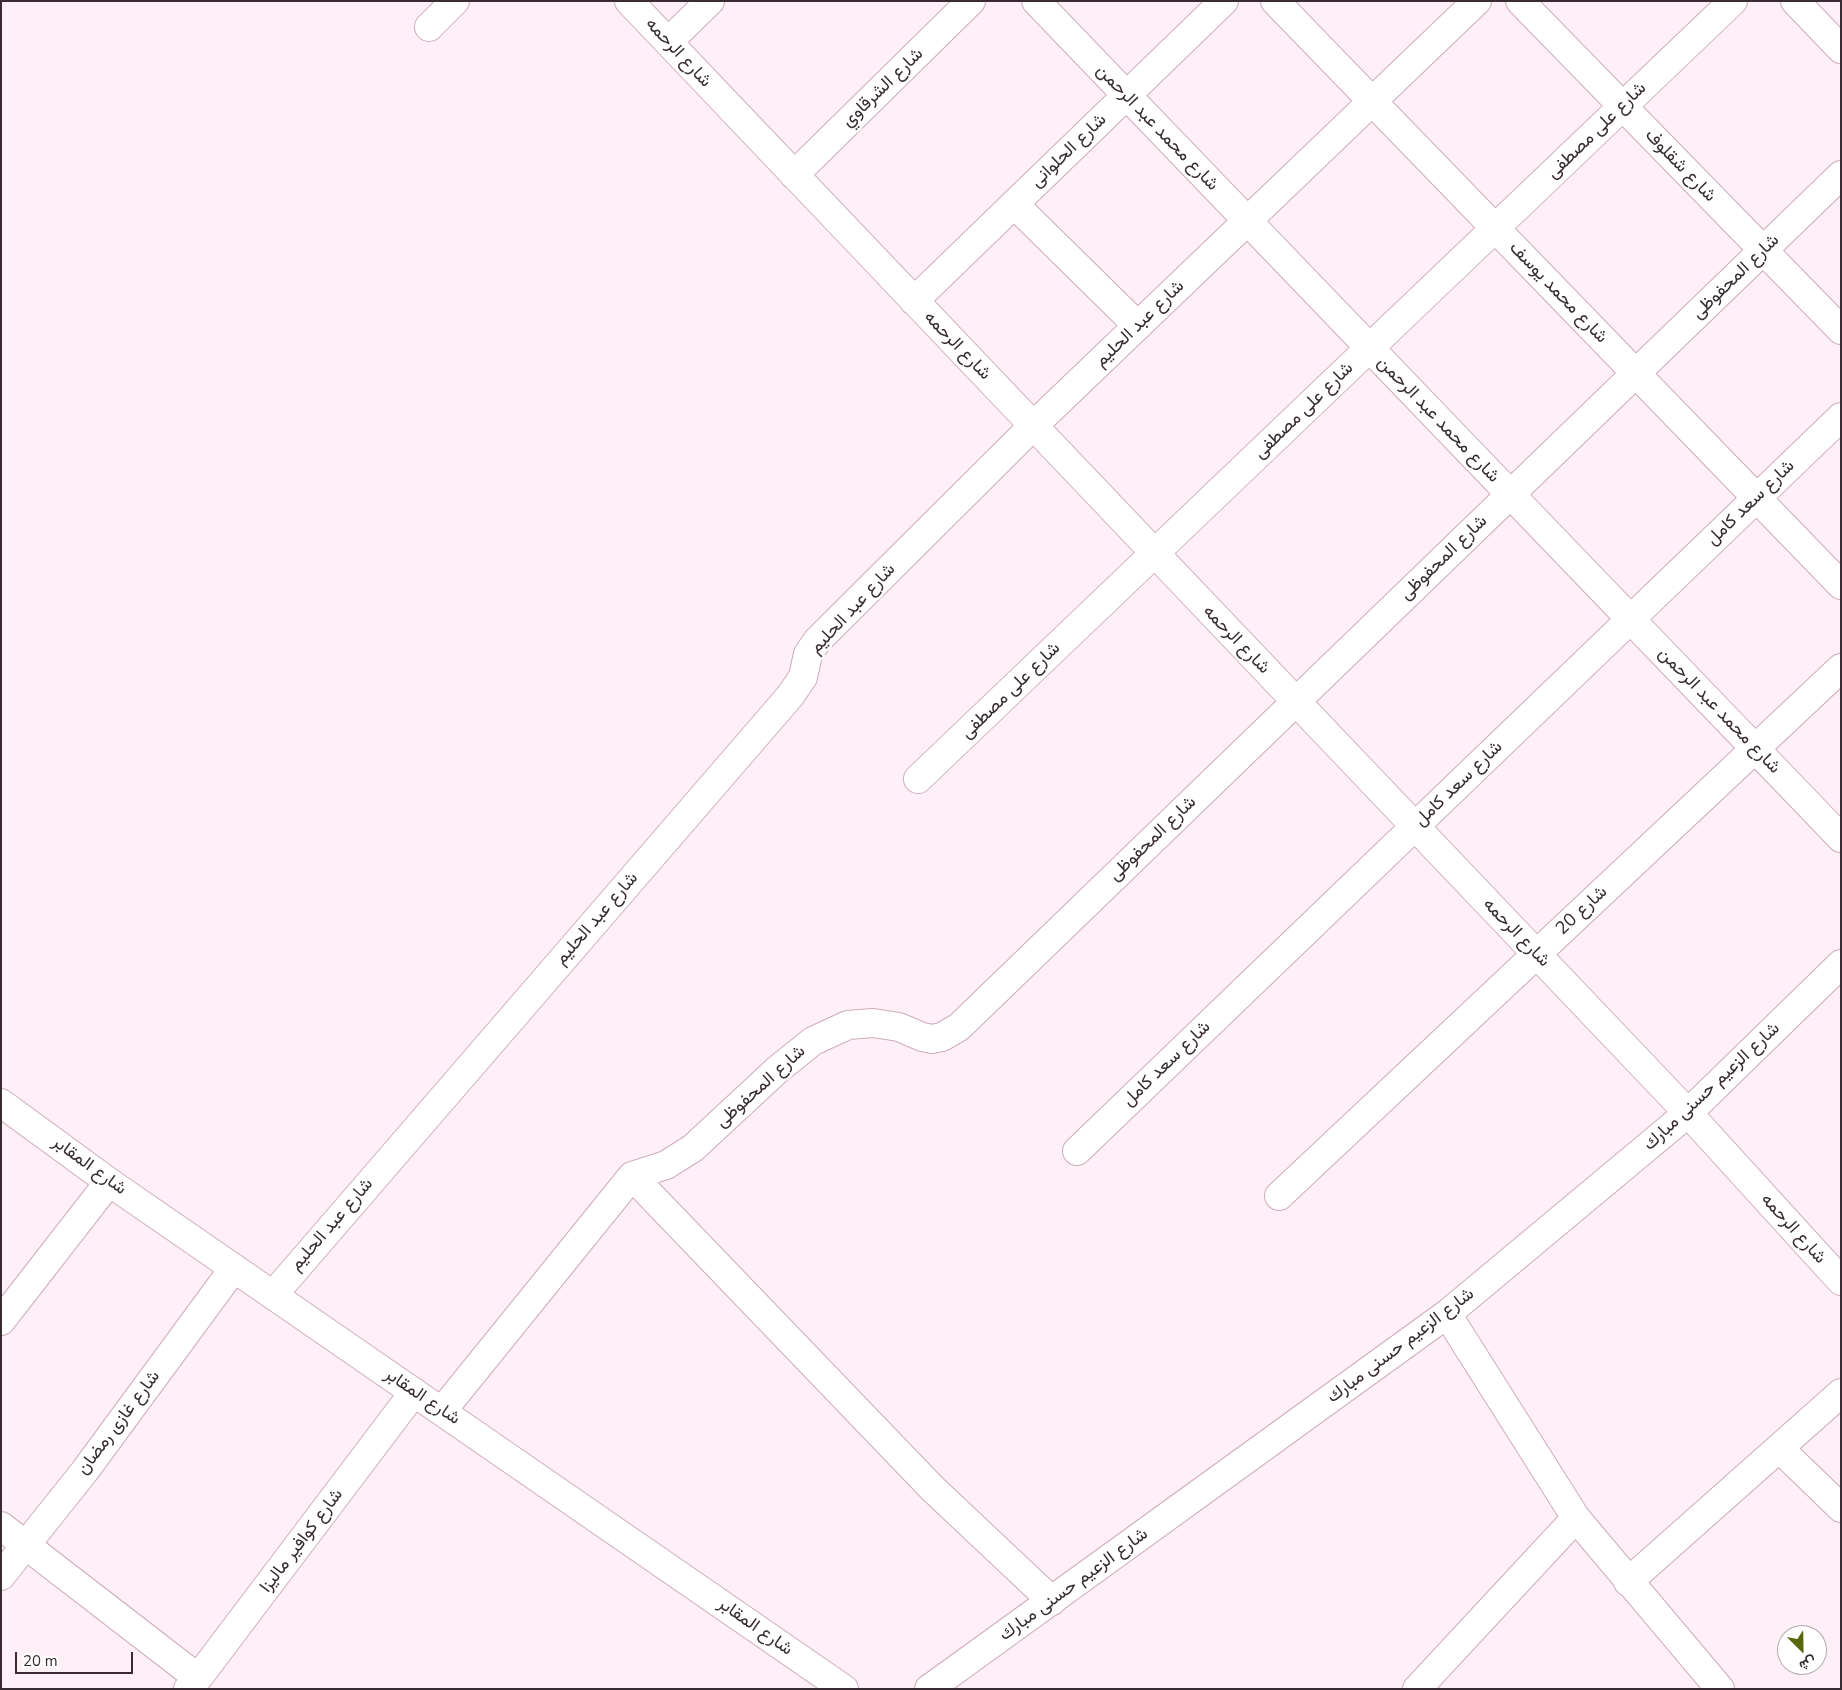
<!DOCTYPE html>
<meta charset="utf-8">
<style>
body{margin:0}
#map{position:relative;width:1842px;height:1690px;overflow:hidden;background:#fff0f7;font-family:"Nunito Sans",Vazirmatn,sans-serif}
canvas{display:block}
.frame{position:absolute;inset:0;border:2px solid #382b32;pointer-events:none}
.north{position:absolute;left:1777px;top:1625px;width:50px;height:50px;box-sizing:border-box;background:#fff;border:1px solid #afaaad;border-radius:50%;rotate:157deg;font-size:14px;font-weight:700;line-height:20px;text-align:center;color:#382b32}
.north::after{content:'';display:block;margin:auto;width:18px;height:22px;background:#58660c;clip-path:polygon(50% 0,100% 100%,50% 72%,0 100%)}
.scale{position:absolute;left:15px;top:1652px;width:118px;height:22px;box-sizing:border-box;border:2px solid #382b32;border-top:0;padding-left:6px;font-size:15px;line-height:18px;white-space:nowrap;color:#382b32;-webkit-text-stroke:4px #fff;paint-order:stroke}
</style>
<div id="map">
<canvas width="1842" height="1690"></canvas>
<div class="frame"></div>
<div class="north">ش</div>
<div class="scale">20 m</div>
</div>
<script>
const ctx = document.querySelector('canvas').getContext('2d');
ctx.lineJoin = 'round';
function poly(rows) {
  const path = new Path2D();
  for (const r of rows) {
    path.moveTo(r[0], r[1]);
    for (let i = 2; i < r.length; i += 2) path.lineTo(r[i], r[i + 1]);
  }
  return path;
}
function strokePath(path, color, width, dash) {
  ctx.strokeStyle = color;
  ctx.lineWidth = width;
  ctx.lineCap = dash ? 'butt' : 'round';
  ctx.setLineDash(dash || []);
  ctx.stroke(path);
}
function label(font, color, halo, rows, align = 'center') {
  ctx.font = font + ' "Nunito Sans",Vazirmatn,sans-serif';
  ctx.lineWidth = 5;
  ctx.setLineDash([]);
  ctx.textBaseline = 'middle';
  ctx.strokeStyle = halo;
  ctx.fillStyle = color;
  for (const [text, x, y, turn = 0] of rows) {
    ctx.save();
    ctx.translate(x, y);
    ctx.rotate((+turn || 0) * Math.PI / 180);
    ctx.textAlign = isNaN(turn) ? turn : align;
    if (halo) ctx.strokeText(text, 0, 0);
    ctx.fillText(text, 0, 0);
    ctx.restore();
  }
}
const minor = poly([
 [629,1,1688,1113,1841,1281],
 [1036,1,1841,838],
 [1275,1,1841,585],
 [1520,1,1841,330],
 [1795,1,1841,49],
 [429,27,455,1],
 [668,42,710,1],
 [794,175,971,1],
 [1014,204,1138,326],
 [914,301,1224,1],
 [918,779,1733,1],
 [1,1103,109,1182,844,1689],
 [1077,1151,1841,417],
 [632,1176,933,1489,1052,1601],
 [1279,1196,1841,668],
 [273,1295,790,696,803,677,808,654,817,641,1033,426,1477,1],
 [1447,1314,1576,1518,1720,1689],
 [1,1321,109,1182],
 [442,1411,632,1176,666,1165,693,1148,777,1070,813,1041,848,1025,873,1023,899,1027,922,1037,932,1039,942,1037,959,1027,1841,175],
 [1779,1448,1841,1508],
 [1,1526,198,1678],
 [1,1576,84,1472,234,1268],
 [1628,1582,1841,1393],
 [188,1689,198,1678,414,1392],
 [1417,1689,1576,1518]
]);
const tertiary = poly([
 [929,1689,1447,1314,1688,1113,1841,964]
]);
const streetNames = [
 ["شارع الرحمه",678,53,47],
 ["شارع الشرقاوي",883,88,-44],
 ["شارع محمد عبد الرحمن",1157,128,46],
 ["شارع على مصطفى",1597,131,-44],
 ["شارع الحلوانى",1069,151,-44],
 ["شارع شقلوف",1680,166,46],
 ["شارع المحفوظى",1736,277,-44],
 ["شارع محمد يوسف",1558,293,46],
 ["شارع عبد الحليم",1140,324,-44],
 ["شارع الرحمه",957,346,46],
 ["شارع على مصطفى",1304,411,-44],
 ["شارع محمد عبد الرحمن",1438,420,46],
 ["شارع سعد كامل",1751,503,-44],
 ["شارع المحفوظى",1444,558,-44],
 ["شارع عبد الحليم",853,609,-47],
 ["شارع الرحمه",1236,640,46],
 ["شارع على مصطفى",1011,691,-44],
 ["شارع محمد عبد الرحمن",1719,711,46],
 ["شارع سعد كامل",1459,784,-44],
 ["شارع المحفوظى",1153,839,-44],
 ["شارع 20",1582,911,-43],
 ["شارع عبد الحليم",597,919,-49],
 ["شارع الرحمه",1516,933,46],
 ["شارع سعد كامل",1167,1064,-44],
 ["شارع المحفوظى",761,1087,-42],
 ["شارع الزعيم حسنى مبارك",1712,1087,-43],
 ["شارع المقابر",89,1166,36],
 ["شارع عبد الحليم",332,1225,-49],
 ["شارع الرحمه",1793,1229,48],
 ["شارع الزعيم حسنى مبارك",1401,1346,-37],
 ["شارع المقابر",422,1397,34],
 ["شارع غازى رمضان",119,1423,-53],
 ["شارع كوافير ماليزا",302,1541,-53],
 ["شارع الزعيم حسنى مبارك",1074,1585,-36],
 ["شارع المقابر",755,1627,35]
];
strokePath(minor, '#ceabbc', 30);
strokePath(tertiary, '#ceabbc', 30);
strokePath(minor, '#fff', 28);
strokePath(tertiary, '#fff', 28);
label('18px', '#382b32', '#fff', streetNames);
</script>
